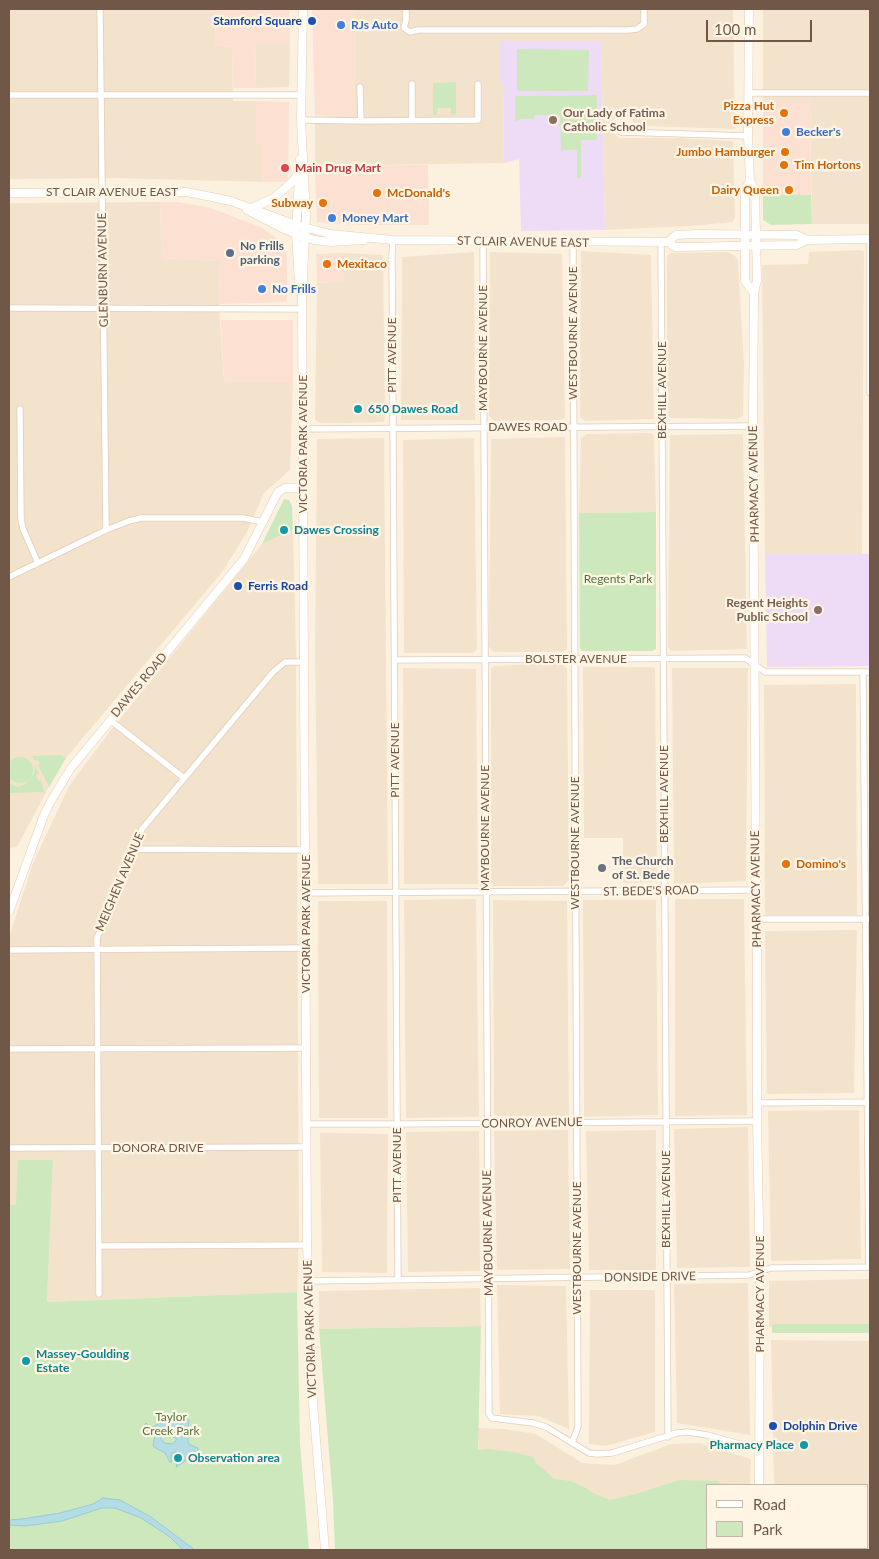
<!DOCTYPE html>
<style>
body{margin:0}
#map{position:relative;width:879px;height:1559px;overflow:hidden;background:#fcf1df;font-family:Lato,sans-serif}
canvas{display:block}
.frame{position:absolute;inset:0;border:10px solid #715747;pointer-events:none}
.legend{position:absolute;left:706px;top:1484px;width:162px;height:65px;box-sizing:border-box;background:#fff5e4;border:1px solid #c6b6a5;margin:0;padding:6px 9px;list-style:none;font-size:15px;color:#715747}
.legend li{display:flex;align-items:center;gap:10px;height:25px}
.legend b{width:25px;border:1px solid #c6b6a5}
.scale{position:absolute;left:706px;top:20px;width:106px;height:22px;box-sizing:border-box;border:2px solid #715747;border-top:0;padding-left:6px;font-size:15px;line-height:18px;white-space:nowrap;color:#715747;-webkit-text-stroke:4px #fff5e4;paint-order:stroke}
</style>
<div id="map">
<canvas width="879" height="1559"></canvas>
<div class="frame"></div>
<ul class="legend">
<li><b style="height:6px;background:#fff"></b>Road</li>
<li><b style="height:14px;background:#cee8be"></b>Park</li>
</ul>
<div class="scale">100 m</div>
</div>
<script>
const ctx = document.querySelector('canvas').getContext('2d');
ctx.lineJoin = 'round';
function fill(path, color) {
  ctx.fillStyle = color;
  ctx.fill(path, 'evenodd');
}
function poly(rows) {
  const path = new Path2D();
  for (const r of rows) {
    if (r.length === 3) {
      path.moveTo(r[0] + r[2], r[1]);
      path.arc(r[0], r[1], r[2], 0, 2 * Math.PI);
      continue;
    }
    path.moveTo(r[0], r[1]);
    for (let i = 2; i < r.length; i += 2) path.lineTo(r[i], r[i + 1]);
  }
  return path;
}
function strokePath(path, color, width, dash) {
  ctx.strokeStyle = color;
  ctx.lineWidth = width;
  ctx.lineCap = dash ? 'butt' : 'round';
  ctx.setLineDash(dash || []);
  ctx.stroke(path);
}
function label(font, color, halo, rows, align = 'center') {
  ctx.font = font + ' Lato,sans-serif';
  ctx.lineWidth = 4.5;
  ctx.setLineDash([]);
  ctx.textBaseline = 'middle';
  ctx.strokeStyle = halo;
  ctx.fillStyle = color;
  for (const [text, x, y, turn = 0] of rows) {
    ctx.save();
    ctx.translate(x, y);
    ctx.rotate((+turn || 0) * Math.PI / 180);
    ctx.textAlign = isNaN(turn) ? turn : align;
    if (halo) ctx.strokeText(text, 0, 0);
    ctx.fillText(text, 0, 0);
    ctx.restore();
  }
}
const residential = poly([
 [9,9,216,9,215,45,232,47,233,101,256,101,256,142,261,143,261,182,114,178,9,179],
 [355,9,733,9,735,129,644,126,638,125,625,116,618,116,612,120,609,129,619,138,679,138,733,141,735,218,733,222,690,226,605,230,601,42,503,83,504,163,315,166,315,116,354,116],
 [763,9,870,9,870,224,812,224,810,101,763,101],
 [256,43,290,43,289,87,255,88],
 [160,202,162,258,220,261,219,304,224,381,293,382,290,470,264,493,247,532,223,571,66,758,49,787,17,847,9,848,9,203],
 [860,250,864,251,864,253,862,554,765,554,762,265,808,264,809,252],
 [581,251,651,255,654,419,585,421,580,417],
 [474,252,475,420,401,420,402,257],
 [490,252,562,254,565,418,560,420,495,421,489,416],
 [728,252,735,256,738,261,744,365,743,415,738,419,670,418,667,415,667,256,671,253],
 [344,253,383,255,385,416,384,422,343,423,320,423,315,420,317,283,344,281],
 [652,433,654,437,656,512,579,513,581,439,586,434],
 [743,434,747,649,671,651,668,647,670,435],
 [565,437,567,649,563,652,493,652,489,646,491,439],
 [384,438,388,884,318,884,315,651,317,439],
 [474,438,477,649,473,653,404,653,403,440],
 [293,530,296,652,299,1235,297,1292,47,1302,53,1160,16,1205,9,1205,9,937,33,863,69,786,111,730,262,544],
 [563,663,567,669,569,880,563,886,493,886,491,882,491,668,494,666],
 [583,667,655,667,657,882,623,883,623,838,584,838],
 [403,668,476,669,478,884,404,884],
 [672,668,748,668,746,881,674,884],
 [856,684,857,915,765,915,764,685],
 [476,899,479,1117,406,1118,404,900],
 [675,899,744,899,747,1115,675,1116],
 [493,900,567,901,569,1117,498,1116,494,1114],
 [583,900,656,900,658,1115,584,1117],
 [318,901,387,901,388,1118,319,1118],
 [857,930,854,1093,767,1094,765,931],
 [859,1110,861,1259,771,1261,768,1111],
 [748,1127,750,1267,677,1268,674,1129],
 [568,1130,570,1269,497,1270,494,1131],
 [656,1130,656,1270,589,1270,586,1131],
 [479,1131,480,1271,408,1272,406,1132],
 [320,1133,388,1134,387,1273,322,1272],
 [870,1279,870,1328,769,1327,769,1281],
 [748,1283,750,1435,677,1423,674,1284],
 [497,1285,566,1286,569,1429,539,1416,500,1414],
 [480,1288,481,1326,319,1329,319,1291],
 [590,1290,655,1290,655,1432,606,1446,589,1444],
 [771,1340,870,1341,870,1550,851,1550,850,1548,868,1548,868,1485,774,1485],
 [478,1428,504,1429,536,1434,582,1463,615,1465,671,1444,701,1443,751,1459,750,1485,708,1485,598,1512,479,1466]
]);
const commercial = poly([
 [216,9,289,9,290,43,256,43,255,88,233,88,232,47,215,45],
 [312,9,355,9,354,116,315,115],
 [256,101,289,102,288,182,261,182,261,143,256,143],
 [763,101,810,101,811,195,763,195],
 [428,165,429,225,356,225,317,222,315,166],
 [160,202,178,202,211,208,260,227,280,240,284,247,287,258,287,302,219,304,220,261,162,258],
 [344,253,344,281,317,283,316,254],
 [221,320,293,320,293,382,224,381]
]);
const education = poly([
 [500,41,601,41,605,230,521,231,519,159,504,163,503,83,499,81],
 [765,554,870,554,870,666,767,667]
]);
const green = poly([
 [517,49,589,50,588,91,517,91],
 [456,82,456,114,451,115,451,108,437,108,437,115,433,115,433,83],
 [597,95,597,140,581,140,581,178,577,178,577,150,561,150,560,115,535,115,534,119,521,119,515,122,515,96],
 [763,195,811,195,812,224,771,225,763,220],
 [284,499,289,500,292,506,293,530,262,544],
 [656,512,656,649,652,651,582,651,580,648,579,513],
 [61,755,66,758,49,787,38,765,40,763,37,759,35,761,31,756],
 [20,770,13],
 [35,766,39,774,36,775,38,781,41,780,45,794,43,792,9,793,9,783,18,787,25,784,34,774],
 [18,1160,53,1160,47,1302,297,1292,300,1444,309,1550,9,1550,9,1205,16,1205],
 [772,1324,870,1324,870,1333,772,1333],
 [481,1326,478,1450,487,1449,515,1452,533,1457,537,1464,546,1471,554,1479,571,1481,586,1488,593,1493,610,1500,636,1494,679,1480,717,1481,723,1485,708,1485,708,1548,749,1548,749,1550,335,1550,333,1501,319,1329],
 [775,1548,850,1548,851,1550,775,1550]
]);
const water = poly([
 [184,1417,187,1418,189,1422,188,1427,190,1431,188,1435,188,1442,190,1445,198,1448,198,1451,204,1460,202,1461,200,1458,197,1458,195,1452,193,1452,187,1456,188,1460,185,1460,184,1462,176,1467,179,1455,176,1452,172,1453,171,1457,172,1462,170,1462,165,1453,154,1447,153,1445,155,1436,147,1432,144,1427,146,1423,150,1427,153,1427,167,1419,174,1419,184,1417],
 [168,1425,173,1428,178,1426,180,1428,171,1436,177,1439,173,1444,164,1443,158,1433,157,1430,168,1425],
 [103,1498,120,1500,151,1517,195,1550,183,1550,170,1537,141,1518,115,1508,102,1508,62,1521,25,1526,9,1525,9,1520,22,1519,60,1513,93,1504,103,1498]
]);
const street = poly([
 [100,9,106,530],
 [406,9,406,20,404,28,410,32,418,30,629,30,637,29,644,24,644,9],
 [360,87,361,121],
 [749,93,870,93],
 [9,95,302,95],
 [301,120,366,121,478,120,478,84],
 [412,121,412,84],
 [621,132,748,136],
 [393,240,392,255,398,1280],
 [483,242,489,1414,492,1418,533,1423,546,1427,589,1453,597,1454,612,1453,677,1433,688,1432,707,1435,750,1447,760,1447],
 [661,242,668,1437],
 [870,243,870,393],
 [9,308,302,309],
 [20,409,21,519,23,529,38,563],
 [302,429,753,426],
 [9,577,106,530,129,521,141,518,243,518,263,522],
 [395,660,745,658,765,672,870,672],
 [863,672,869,1267],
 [110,720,184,778],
 [133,849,305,850],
 [306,893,756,890],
 [757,919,870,919],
 [9,950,306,948],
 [9,1049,306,1048],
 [757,1103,870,1102],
 [307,1124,397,1124,757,1121],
 [9,1148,307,1147],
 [99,1246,307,1245],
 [309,1281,749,1275,771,1268,870,1267],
 [99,1294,97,938,142,829,273,672,285,662,304,662],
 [572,1443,578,1427,573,242]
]);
const secondary = poly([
 [303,9,301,120,306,216,302,296,307,1245,313,1403,325,1550],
 [749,9,748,136,750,181,755,190,757,280,754,293,753,426,756,890,757,919,757,1121,760,1273,759,1485],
 [750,181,745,190,745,281,754,293],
 [9,193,187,192,231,201,296,225,330,234,393,240,668,242,675,247,797,245,807,240],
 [252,208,274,198,293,181,297,174],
 [247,210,284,229,314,240,331,242,364,240],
 [668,242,676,235,697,234,797,235,807,240,870,239],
 [299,282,296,234,300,159],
 [9,912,44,815,51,801,71,768,244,559,278,492,285,488,303,488],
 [760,1548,760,1550]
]);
const markers = [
 [312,21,5,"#1a4fb4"],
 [341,25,5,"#3f7fe0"],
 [784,113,5,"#e8710a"],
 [553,120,5,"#8d6e63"],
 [786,132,5,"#3f7fe0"],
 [785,152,5,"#e8710a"],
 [784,165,5,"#e8710a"],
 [285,168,5,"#e0444e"],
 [789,190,5,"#e8710a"],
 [377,193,5,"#e8710a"],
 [323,203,5,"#e8710a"],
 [332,218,5,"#3f7fe0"],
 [230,253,5,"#5c6f8a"],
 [327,264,5,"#e8710a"],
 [262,289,5,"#3f7fe0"],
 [358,409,5,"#0f9aa8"],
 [284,530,5,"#0f9aa8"],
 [238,586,5,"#1a4fb4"],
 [818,610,5,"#8d6e63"],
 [786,864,5,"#e8710a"],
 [602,868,5,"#6b7280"],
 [26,1361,5,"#0f9aa8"],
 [773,1426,5,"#1a4fb4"],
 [804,1445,5,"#0f9aa8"],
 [178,1458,5,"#0f9aa8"]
];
const transitNames = [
 ["Stamford Square",302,21,"right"],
 ["Ferris Road",248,586],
 ["Dolphin Drive",783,1426]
];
const shopNames = [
 ["RJs Auto",351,25],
 ["Becker's",796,132],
 ["Money Mart",342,218],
 ["No Frills",272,289]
];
const foodNames = [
 ["Pizza Hut",774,106],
 ["Express",774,120],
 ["Jumbo Hamburger",775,152],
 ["Tim Hortons",794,165,"left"],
 ["Dairy Queen",779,190],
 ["McDonald's",387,193,"left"],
 ["Subway",313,203],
 ["Mexitaco",337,264,"left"],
 ["Domino's",796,864,"left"]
];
const educationNames = [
 ["Our Lady of Fatima",563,113],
 ["Catholic School",563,127],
 ["Regent Heights",808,603,"right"],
 ["Public School",808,617,"right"]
];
const healthNames = [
 ["Main Drug Mart",295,168]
];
const streetNames = [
 ["ST CLAIR AVENUE EAST",112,192],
 ["ST CLAIR AVENUE EAST",523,242,1],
 ["GLENBURN AVENUE",103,270,-91],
 ["WESTBOURNE AVENUE",573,333,-90],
 ["MAYBOURNE AVENUE",483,348,-90],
 ["PITT AVENUE",392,355,-90],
 ["BEXHILL AVENUE",662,390,-90],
 ["DAWES ROAD",528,427],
 ["VICTORIA PARK AVENUE",303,444,-90],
 ["PHARMACY AVENUE",754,484,-91],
 ["BOLSTER AVENUE",576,659],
 ["DAWES ROAD",139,685,-50],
 ["PITT AVENUE",395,760,-90],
 ["BEXHILL AVENUE",664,794,-90],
 ["MAYBOURNE AVENUE",485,828,-90],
 ["WESTBOURNE AVENUE",575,843,-90],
 ["MEIGHEN AVENUE",120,882,-67],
 ["PHARMACY AVENUE",756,889,-91],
 ["ST. BEDE'S ROAD",651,891,-1],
 ["VICTORIA PARK AVENUE",306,924,-90],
 ["CONROY AVENUE",532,1123,-1],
 ["DONORA DRIVE",158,1148],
 ["PITT AVENUE",397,1165,-90],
 ["BEXHILL AVENUE",666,1199,-90],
 ["MAYBOURNE AVENUE",488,1233,-91],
 ["WESTBOURNE AVENUE",577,1248,-90],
 ["DONSIDE DRIVE",650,1277,-1],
 ["PHARMACY AVENUE",760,1294,-90],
 ["VICTORIA PARK AVENUE",310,1329,-92]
];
const serviceNames = [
 ["No Frills",240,246],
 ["parking",240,260]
];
const cultureNames = [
 ["650 Dawes Road",368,409],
 ["Dawes Crossing",294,530],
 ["Massey-Goulding",36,1354],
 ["Estate",36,1368],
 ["Pharmacy Place",794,1445,"right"],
 ["Observation area",188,1458]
];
const parkNames = [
 ["Regents Park",618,579],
 ["Taylor",171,1417],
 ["Creek Park",171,1431]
];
const worshipNames = [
 ["The Church",612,861],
 ["of St. Bede",612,875]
];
fill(residential, '#f3e3cd');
fill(commercial, '#fce0d2');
fill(education, '#eedcf7');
fill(green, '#cee8be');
fill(water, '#b4dce4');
strokePath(water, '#9bcbd6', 1);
strokePath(street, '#dfcdbb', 7);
strokePath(secondary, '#e4ceb9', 9);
strokePath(street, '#fff', 5.5);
strokePath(secondary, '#fff', 8);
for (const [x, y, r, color] of markers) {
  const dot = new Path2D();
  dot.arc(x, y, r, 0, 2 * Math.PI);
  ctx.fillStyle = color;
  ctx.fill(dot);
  strokePath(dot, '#fff5e4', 2);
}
label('bold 12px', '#164399', '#fff5e4', transitNames, 'left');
label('bold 12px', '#366cbe', '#fff5e4', shopNames, 'left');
label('bold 12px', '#c56008', '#fff5e4', foodNames, 'right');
label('bold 12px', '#785e54', '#fff5e4', educationNames, 'left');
label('bold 12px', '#be3a42', '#fff5e4', healthNames, 'left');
label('12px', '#715747', '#fff5e4', streetNames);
label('bold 12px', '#4e5e75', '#fff5e4', serviceNames, 'left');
label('bold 12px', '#0d838f', '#fff5e4', cultureNames, 'left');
label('12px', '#4f7740', '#fff5e4', parkNames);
label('bold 12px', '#5b616d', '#fff5e4', worshipNames, 'left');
</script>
